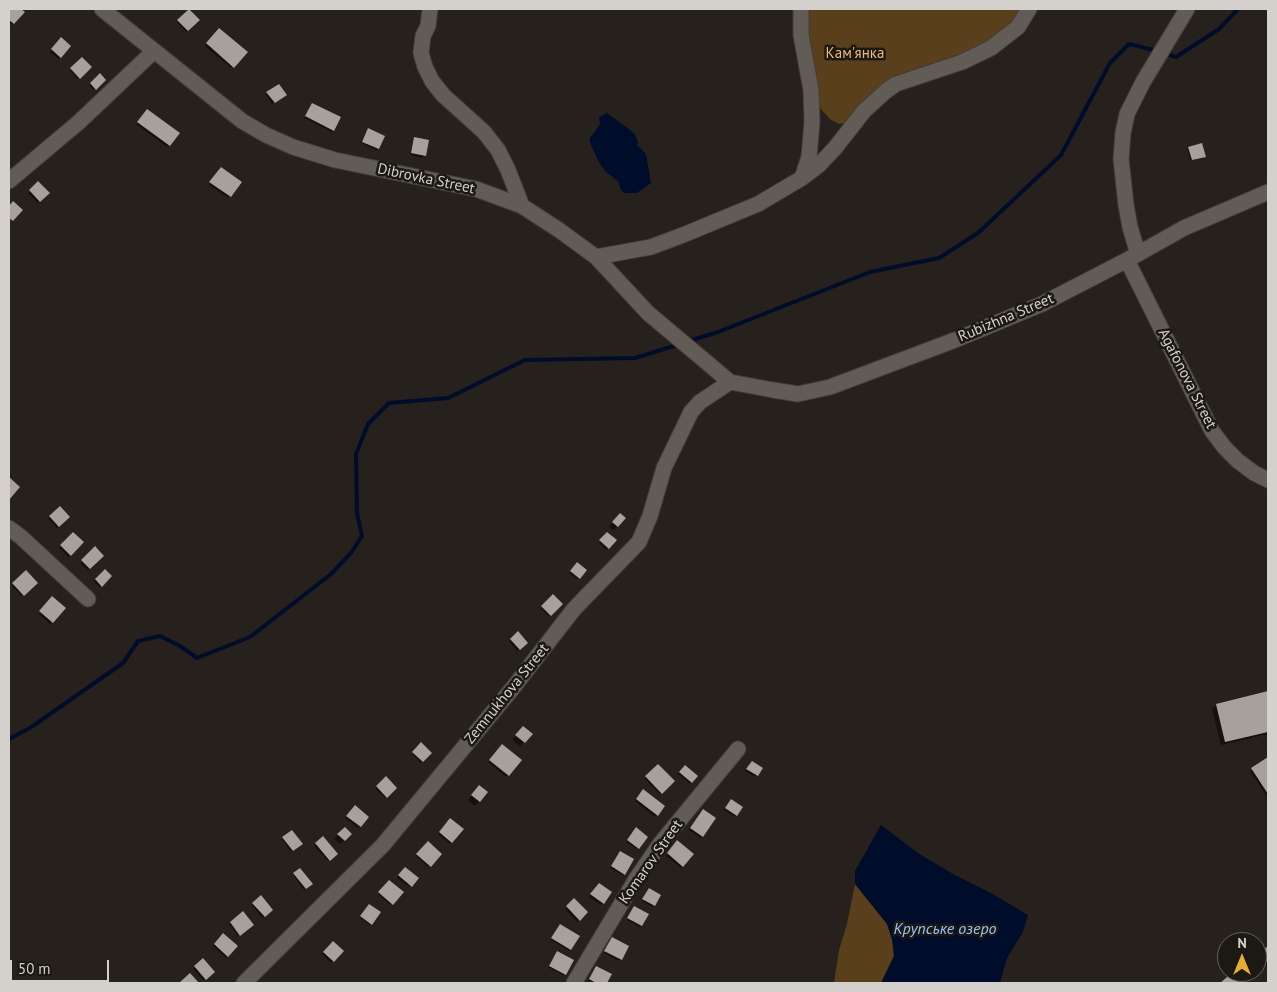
<!DOCTYPE html>
<meta charset="utf-8">
<style>
body{margin:0}
#map{position:relative;width:1277px;height:992px;overflow:hidden;background:#26211c;font-family:"PT Sans",sans-serif}
canvas{display:block}
.frame{position:absolute;inset:0;border:10px solid #d4d1cd;pointer-events:none}
.north{position:absolute;left:1217px;top:932px;width:50px;height:50px;box-sizing:border-box;background:#1c1812;border:1px solid #66625d;border-radius:50%;rotate:0deg;font-size:14px;font-weight:700;line-height:20px;text-align:center;color:#d4d1cd}
.north::after{content:'';display:block;margin:auto;width:18px;height:22px;background:#e2af34;clip-path:polygon(50% 0,100% 100%,50% 72%,0 100%)}
.scale{position:absolute;left:10px;top:960px;width:99px;height:22px;box-sizing:border-box;border:2px solid #d4d1cd;border-top:0;padding-left:6px;font-size:15px;line-height:18px;white-space:nowrap;color:#d4d1cd;-webkit-text-stroke:4px #1c1812;paint-order:stroke}
</style>
<div id="map">
<canvas width="1277" height="992"></canvas>
<div class="frame"></div>
<div class="north">N</div>
<div class="scale">50 m</div>
</div>
<script>
const ctx = document.querySelector('canvas').getContext('2d');
ctx.lineJoin = 'round';
function fill(path, color) {
  ctx.fillStyle = color;
  ctx.fill(path, 'evenodd');
}
function poly(rows) {
  const path = new Path2D();
  for (const r of rows) {
    path.moveTo(r[0], r[1]);
    for (let i = 2; i < r.length; i += 2) path.lineTo(r[i], r[i + 1]);
  }
  return path;
}
function strokePath(path, color, width, dash) {
  ctx.strokeStyle = color;
  ctx.lineWidth = width;
  ctx.lineCap = dash ? 'butt' : 'round';
  ctx.setLineDash(dash || []);
  ctx.stroke(path);
}
function label(font, color, halo, rows, align = 'center') {
  ctx.font = font + ' "PT Sans",sans-serif';
  ctx.lineWidth = 5;
  ctx.setLineDash([]);
  ctx.textBaseline = 'middle';
  ctx.strokeStyle = halo;
  ctx.fillStyle = color;
  for (const [text, x, y, turn = 0] of rows) {
    ctx.save();
    ctx.translate(x, y);
    ctx.rotate((+turn || 0) * Math.PI / 180);
    ctx.textAlign = isNaN(turn) ? turn : align;
    if (halo) ctx.strokeText(text, 0, 0);
    ctx.fillText(text, 0, 0);
    ctx.restore();
  }
}
const green = poly([
 [804,9,1022,9,1016,22,1002,35,932,69,848,122,839,124,830,119,819,107],
 [855,884,887,924,892,939,894,956,881,983,834,983,839,950,847,924]
]);
const water = poly([
 [607,113,634,133,638,142,637,145,646,154,651,183,637,193,624,193,621,190,618,181,606,172,600,164,590,143,590,138,600,124,599,117],
 [881,825,918,853,953,874,991,893,1028,915,1023,932,1007,958,1000,983,881,983,894,956,892,939,887,924,855,884,855,871]
]);
const shadow = poly([
 [11,9,19,9,23,13,12,25,9,22,9,11],
 [189,11,198,20,186,32,177,22],
 [219,29,246,52,231,68,205,46],
 [61,39,69,46,58,59,50,52],
 [82,59,90,67,78,79,70,71],
 [100,75,104,80,94,90,89,85],
 [267,93,284,96,272,104,266,95],
 [312,104,333,130,332,132,304,118],
 [146,112,178,133,167,147,136,124],
 [367,131,383,137,376,150,361,143],
 [414,138,428,141,423,158,410,155],
 [1189,148,1205,156,1191,161,1187,149],
 [219,170,240,182,228,198,209,185],
 [38,183,48,193,38,203,28,193],
 [60,508,68,517,57,528,48,519],
 [616,518,617,526,614,530,609,527],
 [73,533,82,542,69,557,59,548],
 [607,533,615,540,606,550,599,543],
 [95,548,102,556,88,570,80,563],
 [577,564,585,570,577,579,569,573],
 [105,571,110,576,100,587,94,582],
 [26,572,36,583,22,596,12,586],
 [553,596,561,604,549,617,541,608],
 [52,598,64,608,50,624,39,614],
 [518,633,526,643,517,651,509,641],
 [1268,692,1268,734,1221,745,1212,709,1217,705],
 [519,731,531,734,520,746,512,740],
 [421,744,431,753,421,763,412,754],
 [502,746,520,760,506,777,488,762],
 [1268,759,1268,798,1250,771],
 [750,764,761,768,755,777,745,771],
 [658,765,673,781,660,794,645,779],
 [685,767,696,776,690,784,678,774],
 [386,778,396,788,385,798,375,788],
 [475,790,487,792,475,806,468,800],
 [644,791,663,807,655,817,635,801],
 [729,802,736,815,735,817,724,810],
 [355,806,368,817,358,828,345,818],
 [701,812,702,836,701,838,689,830],
 [450,820,462,829,450,844,438,834],
 [345,828,350,834,340,844,334,839],
 [291,831,301,844,291,852,282,839],
 [634,831,638,848,637,849,626,842],
 [323,838,337,854,328,861,314,846],
 [677,842,692,854,681,868,666,856],
 [428,843,440,854,428,867,416,856],
 [618,854,624,874,623,875,610,868],
 [405,868,417,878,409,887,397,878],
 [299,870,311,884,304,890,293,875],
 [389,882,402,893,390,905,378,894],
 [597,886,603,903,601,905,589,897],
 [647,891,654,905,653,907,642,901],
 [261,897,272,910,262,918,252,905],
 [574,900,587,912,577,922,565,909],
 [368,907,371,924,370,925,360,918],
 [633,909,641,925,639,927,627,920],
 [243,913,251,927,238,936,229,924],
 [558,927,570,950,569,951,551,940],
 [223,935,236,947,226,958,213,946],
 [610,941,621,959,619,961,604,953],
 [333,943,342,951,331,963,322,954],
 [1268,947,1268,967,1259,955],
 [556,954,565,974,563,975,548,967],
 [203,960,213,972,203,980,193,969],
 [595,969,610,974,605,983,592,983,588,981]
]);
const stream = poly([
 [1164,53,1176,57,1219,29,1238,9],
 [689,341,718,332,870,272,939,258,978,233,1061,155,1110,63,1129,44,1158,51],
 [9,739,30,728,123,663,138,641,160,636,180,646,197,658,250,637,331,574,351,553,362,536,357,513,356,454,368,424,389,403,448,398,525,360,635,358,680,344]
]);
const building = poly([
 [10,9,21,9,25,12,14,24,9,20],
 [189,9,200,20,188,31,177,20],
 [219,28,248,52,234,68,206,43],
 [61,37,71,46,61,58,51,49],
 [82,57,92,67,80,79,70,68],
 [100,73,106,80,96,90,90,83],
 [279,84,287,95,275,103,266,92],
 [312,103,341,117,334,131,305,116],
 [147,109,180,133,170,146,137,122],
 [368,128,385,136,379,149,362,142],
 [414,137,429,140,426,156,411,153],
 [1202,143,1206,157,1192,160,1188,147],
 [221,167,242,182,231,197,209,182],
 [38,181,50,193,40,202,29,190],
 [13,201,23,210,13,221,9,218,9,206],
 [9,477,20,487,9,500],
 [60,506,70,517,59,527,49,516],
 [620,513,626,518,618,527,612,522],
 [73,532,84,542,71,556,60,545],
 [607,532,617,540,609,549,599,540],
 [95,546,104,556,90,569,81,560],
 [577,562,587,570,580,579,570,571],
 [105,569,112,576,102,587,95,579],
 [26,570,38,583,24,596,12,583],
 [553,594,563,604,551,616,541,606],
 [52,596,66,608,53,623,39,611],
 [518,631,528,643,520,650,510,639],
 [1268,691,1268,732,1225,742,1216,704],
 [523,726,533,734,525,743,515,735],
 [421,742,432,753,423,762,412,752],
 [502,744,522,760,509,776,489,760],
 [1268,757,1268,794,1251,768],
 [752,761,763,768,758,776,746,769],
 [658,764,675,781,662,794,645,776],
 [685,765,698,776,692,783,679,772],
 [386,776,397,788,387,798,376,786],
 [479,785,488,792,480,802,471,795],
 [643,789,665,806,658,816,636,799],
 [731,799,743,807,737,816,725,808],
 [355,805,369,817,361,827,346,816],
 [703,809,716,818,703,837,690,828],
 [450,818,464,829,452,843,439,832],
 [345,827,352,834,345,841,337,834],
 [636,827,648,837,639,849,627,840],
 [292,830,303,844,293,851,282,837],
 [323,836,338,854,330,861,315,843],
 [677,840,694,854,683,867,667,853],
 [428,841,442,854,431,867,416,854],
 [620,851,634,859,625,875,611,866],
 [405,867,419,878,412,887,398,875],
 [300,868,313,884,306,889,293,873],
 [389,880,404,892,393,905,378,892],
 [599,883,612,892,604,904,590,894],
 [649,888,661,895,655,906,642,899],
 [261,895,273,910,265,917,252,903],
 [574,898,588,912,580,921,566,906],
 [369,904,381,912,372,925,360,916],
 [634,906,649,914,642,926,627,918],
 [243,911,254,925,240,936,230,922],
 [560,924,580,936,571,950,551,938],
 [223,933,238,946,228,957,214,944],
 [612,937,629,946,622,960,604,951],
 [333,941,344,951,334,962,323,952],
 [1268,946,1268,963,1260,953],
 [557,951,574,960,566,975,549,966],
 [203,958,215,972,206,980,194,966],
 [596,966,612,974,607,983,596,983,589,979],
 [190,973,199,983,181,983,180,982],
 [1232,973,1241,983,1220,983]
]);
const minor = poly([
 [102,9,242,121,266,135,293,147,335,160,476,189,522,206,559,230,596,257,648,313,730,382,773,390,798,394,830,387,955,340,1042,304,1127,260,1184,228,1268,192],
 [430,9,428,26,423,36,421,53,425,67,432,81,443,95,484,132,498,150,508,170,522,206],
 [801,9,801,35,811,90,812,122,809,157,802,178],
 [9,181,79,122,154,51],
 [1138,254,1130,227,1126,205,1121,159,1123,133,1127,114,1143,82,1187,9],
 [596,257,651,247,683,235,758,204,802,178,819,165,835,148,864,111,886,91,896,84,962,62,991,48,1018,27,1029,9],
 [1127,260,1212,431,1224,447,1238,461,1254,473,1268,480],
 [9,528,21,537,88,599],
 [244,983,383,845,512,689,574,609,639,542,650,516,664,468,691,412,700,402,730,382],
 [574,983,636,879,660,844,738,749]
]);
const parkNames = [
 ["Кам'янка",855,54]
];
const streetNames = [
 ["Dibrovka Street",426,179,12],
 ["Rubizhna Street",1006,318,-23],
 ["Agafonova Street",1187,379,63],
 ["Zemnukhova Street",507,694,-51],
 ["Komarov Street",651,862,-55]
];
const waterNames = [
 ["Крупське озеро",945,929]
];
fill(green, '#5a3f1d');
fill(water, '#000d2a');
fill(shadow, '#0007');
strokePath(stream, '#000d2a', 4);
fill(building, '#a8a19b');
strokePath(minor, '#423e3a', 17);
strokePath(minor, '#615c55', 15);
label('15px', '#ebb97e', '#1c1812', parkNames);
label('15px', '#d4d1cd', '#1c1812', streetNames);
label('italic 16px', '#98c2fc', '#1c1812', waterNames);
</script>
